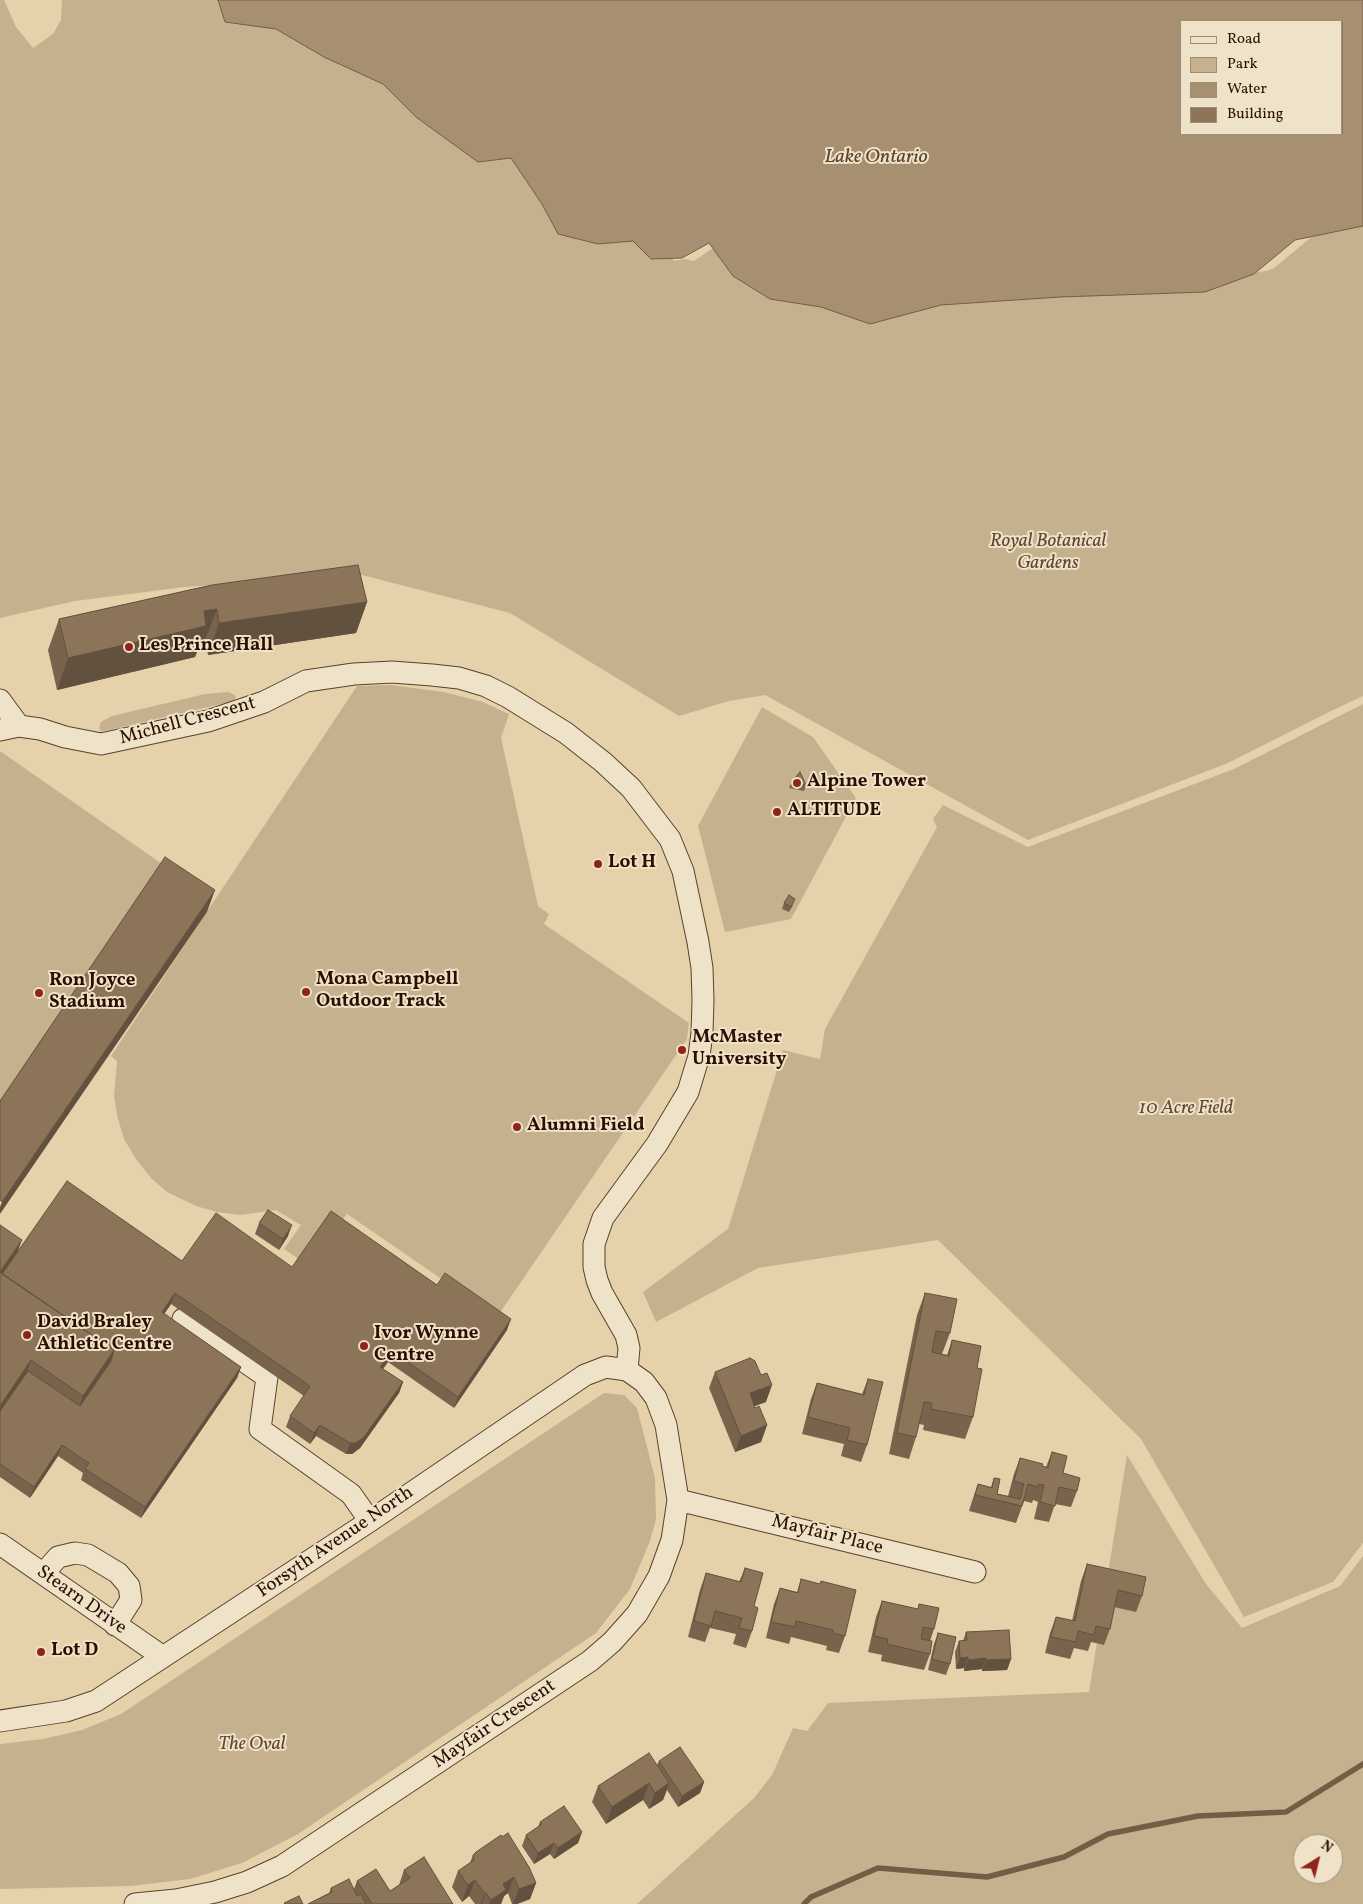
<!DOCTYPE html>
<style>
body{margin:0}
#map{position:relative;width:1363px;height:1904px;overflow:hidden;background:#e5d2ab;font-family:Vollkorn,serif}
canvas{display:block}
.legend{position:absolute;left:1180px;top:20px;width:162px;height:115px;box-sizing:border-box;background:#eee2c8;border:1px solid #a08e78;margin:0;padding:6px 9px;list-style:none;font-size:15px;color:#2c0f00}
.legend li{display:flex;align-items:center;gap:10px;height:25px}
.legend b{width:25px;border:1px solid #a08e78}
.north{position:absolute;left:1293px;top:1834px;width:50px;height:50px;box-sizing:border-box;background:#eee2c8;border:1px solid #a08e78;border-radius:50%;rotate:36deg;font-size:14px;font-weight:700;line-height:20px;text-align:center;color:#2c0f00}
.north::after{content:'';display:block;margin:auto;width:18px;height:22px;background:#8f2418;clip-path:polygon(50% 0,100% 100%,50% 72%,0 100%)}
</style>
<div id="map">
<canvas width="1363" height="1904"></canvas>
<ul class="legend">
<li><b style="height:6px;background:#eee2c8"></b>Road</li>
<li><b style="height:14px;background:#c6b18e"></b>Park</li>
<li><b style="height:14px;background:#a69071"></b>Water</li>
<li><b style="height:14px;background:#8c7459"></b>Building</li>
</ul>
<div class="north">N</div>
</div>
<script>
const ctx = document.querySelector('canvas').getContext('2d');
ctx.lineJoin = 'round';
function fill(path, color) {
  ctx.fillStyle = color;
  ctx.fill(path, 'evenodd');
}
function poly(rows) {
  const path = new Path2D();
  for (const r of rows) {
    path.moveTo(r[0], r[1]);
    for (let i = 2; i < r.length; i += 2) path.lineTo(r[i], r[i + 1]);
  }
  return path;
}
function strokePath(path, color, width, dash) {
  ctx.strokeStyle = color;
  ctx.lineWidth = width;
  ctx.lineCap = dash ? 'butt' : 'round';
  ctx.setLineDash(dash || []);
  ctx.stroke(path);
}
function label(font, color, halo, rows, align = 'center') {
  ctx.font = font + ' Vollkorn,serif';
  ctx.lineWidth = 4;
  ctx.setLineDash([]);
  ctx.textBaseline = 'middle';
  ctx.strokeStyle = halo;
  ctx.fillStyle = color;
  for (const [text, x, y, turn = 0] of rows) {
    ctx.save();
    ctx.translate(x, y);
    ctx.rotate((+turn || 0) * Math.PI / 180);
    ctx.textAlign = isNaN(turn) ? turn : align;
    if (halo) ctx.strokeText(text, 0, 0);
    ctx.fillText(text, 0, 0);
    ctx.restore();
  }
}
const green = poly([
 [0,0,4,0,16,27,33,48,53,34,61,20,62,0,279,0,652,235,670,253,674,261,684,259,694,261,729,237,1225,276,1266,271,1274,268,1315,234,1363,224,1363,696,1331,711,1228,763,1028,840,765,695,729,701,679,716,510,613,358,574,185,587,75,601,0,618],
 [390,685,444,692,483,702,509,714,501,738,538,906,549,914,544,924,689,1023,687,1039,497,1317,347,1214,336,1229,300,1260,284,1249,301,1225,276,1210,240,1215,217,1212,196,1206,167,1192,151,1178,136,1159,124,1139,118,1119,114,1097,117,1061,111,1056,357,686],
 [229,692,236,696,234,701,109,730,101,731,99,728,101,722,112,716,205,694],
 [1363,704,1363,1543,1333,1582,1244,1617,1141,1439,938,1240,758,1268,656,1322,643,1292,728,1229,783,1050,820,1059,825,1029,937,827,933,819,943,805,1028,847,1234,769],
 [762,707,813,737,856,798,791,919,725,932,698,826],
 [0,751,165,866,0,1108],
 [604,1393,624,1395,637,1408,655,1478,656,1519,650,1541,630,1589,596,1633,298,1834,242,1863,190,1879,131,1886,0,1889,0,1744,43,1739,82,1730,121,1714],
 [1127,1455,1206,1584,1242,1628,1340,1586,1363,1556,1363,1904,637,1904,754,1798,772,1775,793,1728,807,1731,828,1703,1089,1692],
 [1303,1844,1333,1844,1333,1874,1303,1874]
]);
const water = poly([
 [218,0,1363,0,1363,226,1295,240,1254,274,1205,292,1060,297,941,305,870,324,821,307,770,299,733,276,709,243,682,258,651,259,633,241,598,244,558,234,542,204,511,158,478,162,416,117,383,84,324,57,276,29,225,22,218,0],
 [1182,21,1342,21,1342,134,1182,134,1182,21]
]);
const stream = poly([
 [804,1904,811,1897,878,1868,987,1877,1064,1857,1108,1834,1198,1816,1286,1812,1363,1764]
]);
const minor = poly([
 [0,700,19,726],
 [0,730,19,726,40,729,65,737,101,744,208,721,264,702,306,681,354,674,392,672,432,675,459,678,486,686,508,697,566,733,603,762,631,788,670,839,683,871,698,942,702,968,703,1000,702,1033,699,1056,688,1092,657,1144,603,1218,594,1244,594,1267,597,1280,602,1293,626,1335,629,1348,627,1370],
 [183,1319,267,1377,260,1429,351,1494,370,1521],
 [678,1500,975,1572],
 [0,1544,163,1657],
 [43,1574,58,1557,75,1553,88,1555,118,1573,129,1586,131,1600,115,1625],
 [0,1721,66,1711,96,1701,370,1521,585,1375,606,1367,627,1370,644,1382,656,1398,666,1425,678,1500,672,1540,659,1576,637,1614,612,1642,590,1661,282,1866,247,1882,215,1892,176,1900,135,1904]
]);
const wall = poly([
 [212,585,367,602,356,633,208,655,205,640,201,641,195,657,57,690,48,650,59,619],
 [836,777,841,784,837,787,834,783],
 [791,783,806,785,804,791,789,788],
 [784,903,793,905,789,912,782,909],
 [259,1223,288,1236,279,1250,255,1234],
 [0,1225,18,1252,182,1261,292,1267,437,1285,507,1330,454,1408,388,1362,383,1369,403,1382,399,1393,360,1448,352,1454,346,1454,316,1436,310,1444,286,1427,290,1416,304,1396,171,1304,164,1314,241,1367,237,1378,141,1518,81,1480,83,1473,58,1456,30,1498,0,1477],
 [925,1293,950,1333,942,1354,947,1355,952,1340,977,1368,973,1417,965,1439,923,1430,924,1425,919,1424,916,1437,909,1459,889,1454,917,1315],
 [715,1372,766,1402,754,1406,767,1425,761,1442,735,1452,709,1388],
 [868,1379,867,1445,861,1462,841,1456,844,1444,802,1434,811,1399,817,1383,862,1394],
 [1052,1452,1063,1473,1077,1491,1071,1507,1055,1504,1049,1522,1034,1519,1038,1502,1033,1500,1032,1503,1024,1501,1016,1523,969,1511,972,1501,978,1484,991,1487,994,1478,997,1494,1008,1496,1014,1474,1020,1458,1046,1467],
 [1087,1564,1142,1596,1136,1612,1114,1607,1110,1629,1104,1645,1091,1642,1088,1651,1074,1648,1070,1659,1045,1653,1050,1633,1056,1617,1072,1621,1081,1581],
 [745,1568,754,1606,752,1631,746,1648,733,1644,736,1634,710,1628,705,1642,688,1637,700,1590,706,1573,739,1582],
 [801,1579,845,1636,839,1653,826,1650,827,1646,791,1637,789,1644,766,1638,774,1604,780,1588,797,1592],
 [882,1601,918,1609,919,1604,934,1629,930,1641,930,1654,924,1670,881,1661,882,1655,868,1652,876,1617],
 [966,1632,1011,1659,1007,1670,982,1671,982,1669,964,1671,964,1668,956,1669,955,1652,959,1641,963,1641],
 [938,1633,950,1664,946,1675,928,1670,934,1644],
 [659,1761,704,1782,700,1793,678,1807,667,1790,663,1800,649,1809,643,1800,606,1824,592,1802,598,1786,657,1765],
 [540,1822,582,1832,578,1843,554,1859,550,1854,534,1864,522,1846,526,1835,538,1827],
 [473,1855,536,1883,530,1899,517,1904,512,1904,508,1893,504,1896,501,1904,475,1904,469,1896,462,1902,452,1887,458,1871,470,1863],
 [404,1870,453,1904,308,1904,329,1893,331,1888,354,1889,357,1881,390,1891,399,1885]
]);
const shadedWall = poly([
 [367,602,356,633,208,655,219,623],
 [217,609,205,640,201,641,195,657,57,690,68,658,204,611],
 [843,778,841,784,837,787,839,781],
 [215,890,207,912,0,1214,0,1207,2,1202],
 [292,1225,288,1236,279,1250,283,1239],
 [22,1240,14,1262,0,1282,0,1272],
 [175,1293,171,1304,158,1323,162,1312],
 [511,1319,507,1330,454,1408,458,1397],
 [114,1350,107,1372,76,1417,83,1396],
 [392,1351,388,1362,376,1378,380,1367],
 [31,1360,24,1382,0,1416,0,1406],
 [241,1367,237,1378,141,1518,145,1507],
 [403,1382,399,1393,360,1448,352,1454,346,1454,350,1443],
 [772,1385,766,1402,744,1410,750,1393],
 [320,1425,316,1436,310,1444,314,1433],
 [767,1425,761,1442,735,1452,741,1436],
 [62,1445,58,1456,30,1498,34,1487],
 [968,1657,964,1668,956,1669,960,1658],
 [986,1658,982,1669,964,1671,968,1660],
 [1011,1659,1007,1670,982,1671,986,1660],
 [704,1782,700,1793,678,1807,682,1796],
 [649,1783,643,1800,606,1824,612,1807],
 [669,1783,663,1800,649,1809,655,1793],
 [582,1832,578,1843,554,1859,558,1848],
 [554,1843,550,1854,534,1864,538,1853],
 [514,1877,508,1893,504,1896,501,1904,489,1904,491,1900,503,1884],
 [475,1880,469,1896,462,1902,468,1885],
 [536,1883,530,1899,517,1904,513,1904,519,1889],
 [486,1893,482,1904,481,1904,485,1894]
]);
const building = poly([
 [358,565,367,602,219,623,217,609,204,611,206,626,68,658,59,619,212,585,358,565],
 [800,772,806,785,791,783,800,772],
 [841,774,843,778,839,781,836,777,841,774],
 [165,857,215,890,2,1202,0,1200,0,1101,165,857],
 [789,895,795,899,791,907,784,903,789,895],
 [67,1181,182,1261,216,1213,292,1267,331,1211,437,1285,445,1273,511,1319,458,1397,392,1351,380,1367,403,1382,364,1437,356,1443,350,1443,320,1425,314,1433,290,1416,310,1386,175,1293,162,1312,241,1367,145,1507,85,1469,89,1463,62,1445,34,1487,0,1464,0,1411,28,1371,80,1406,111,1361,114,1350,2,1274,67,1181],
 [268,1210,292,1225,283,1239,259,1223,268,1210],
 [0,1225,22,1240,0,1272,114,1350,83,1396,31,1360,0,1406,0,1225],
 [925,1293,957,1299,950,1333,936,1331,932,1352,949,1356,952,1340,981,1346,977,1368,982,1369,973,1417,931,1409,932,1403,924,1402,916,1437,897,1433,925,1293],
 [750,1358,755,1361,761,1375,767,1373,772,1385,750,1393,755,1408,759,1406,767,1425,741,1436,715,1372,750,1358],
 [868,1379,883,1382,867,1445,847,1440,850,1428,808,1417,817,1383,864,1395,868,1379],
 [1052,1452,1067,1456,1063,1473,1080,1478,1077,1491,1059,1487,1055,1506,1040,1502,1044,1485,1038,1484,1038,1487,1028,1484,1022,1506,975,1495,978,1484,992,1488,994,1478,1000,1479,997,1494,1020,1499,1024,1484,1014,1481,1020,1458,1043,1464,1042,1466,1048,1468,1052,1452],
 [1087,1564,1146,1577,1142,1596,1118,1590,1110,1629,1096,1626,1094,1635,1078,1631,1076,1642,1051,1637,1056,1617,1075,1621,1087,1564],
 [745,1568,763,1573,754,1606,758,1608,752,1631,739,1628,742,1618,715,1611,711,1626,694,1621,706,1573,741,1582,745,1568],
 [801,1579,820,1584,821,1581,856,1590,845,1636,832,1633,833,1630,796,1621,795,1627,771,1622,780,1588,798,1593,801,1579],
 [882,1601,918,1609,919,1604,939,1608,934,1629,923,1627,921,1639,932,1641,930,1654,887,1644,888,1639,874,1636,882,1601],
 [1009,1630,1011,1659,986,1660,986,1658,968,1660,968,1657,960,1658,959,1641,967,1640,966,1632,1009,1630],
 [938,1633,956,1637,950,1664,932,1659,938,1633],
 [680,1747,704,1782,682,1796,659,1761,680,1747],
 [649,1753,669,1783,655,1793,649,1783,612,1807,598,1786,649,1753],
 [564,1806,582,1832,558,1848,554,1843,538,1853,526,1835,542,1824,540,1822,564,1806],
 [508,1833,529,1867,536,1883,519,1889,514,1877,503,1884,506,1890,491,1900,486,1893,485,1894,475,1880,468,1885,458,1871,474,1860,473,1855,476,1852,501,1835,502,1837,508,1833],
 [424,1857,453,1904,372,1904,357,1881,376,1869,390,1891,410,1878,404,1870,424,1857],
 [349,1879,357,1896,361,1894,366,1904,308,1904,332,1892,331,1888,349,1879],
 [299,1896,303,1904,285,1904,284,1903,299,1896]
]);
const markers = [
 [129,647,5,"#8f2418"],
 [797,783,5,"#8f2418"],
 [777,812,5,"#8f2418"],
 [598,864,5,"#8f2418"],
 [306,992,5,"#8f2418"],
 [39,993,5,"#8f2418"],
 [682,1050,5,"#8f2418"],
 [517,1127,5,"#8f2418"],
 [27,1335,5,"#8f2418"],
 [364,1346,5,"#8f2418"],
 [41,1652,5,"#8f2418"]
];
const parkNames = [
 ["Royal Botanical",1048,543],
 ["Gardens",1048,565],
 ["10 Acre Field",1186,1110],
 ["The Oval",252,1746]
];
const poiNames = [
 ["Les Prince Hall",139,647],
 ["Alpine Tower",807,783],
 ["ALTITUDE",787,812],
 ["Lot H",608,864],
 ["Mona Campbell",316,981],
 ["Outdoor Track",316,1003],
 ["Ron Joyce",49,982],
 ["Stadium",49,1004],
 ["McMaster",692,1039],
 ["University",692,1061],
 ["Alumni Field",527,1127],
 ["David Braley",37,1324],
 ["Athletic Centre",37,1346],
 ["Ivor Wynne",374,1335],
 ["Centre",374,1357],
 ["Lot D",51,1652]
];
const streetNames = [
 ["Michell Crescent",188,722,-15],
 ["Mayfair Place",827,1536,14],
 ["Forsyth Avenue North",336,1543,-34],
 ["Stearn Drive",81,1601,35],
 ["Mayfair Crescent",495,1725,-34]
];
const waterNames = [
 ["Lake Ontario",876,158]
];
fill(green, '#c6b18e');
fill(water, '#a69071');
strokePath(water, '#755c44', 1);
strokePath(stream, '#755c44', 5.5);
strokePath(minor, '#5a402b', 23);
strokePath(minor, '#eee2c8', 21);
fill(wall, '#78644d');
fill(shadedWall, '#62513e');
fill(building, '#8c7459');
strokePath(building, '#62513e', 1);
for (const [x, y, r, color] of markers) {
  const dot = new Path2D();
  dot.arc(x, y, r, 0, 2 * Math.PI);
  ctx.fillStyle = color;
  ctx.fill(dot);
  strokePath(dot, '#eee2c8', 2);
}
label('italic 19px', '#624832', '#eee2c8', parkNames);
label('bold 19px', '#2c0f00', '#eee2c8', poiNames, 'left');
label('19px', '#2c0f00', '#eee2c8', streetNames);
label('italic 20px', '#5d432d', '#eee2c8', waterNames);
</script>
